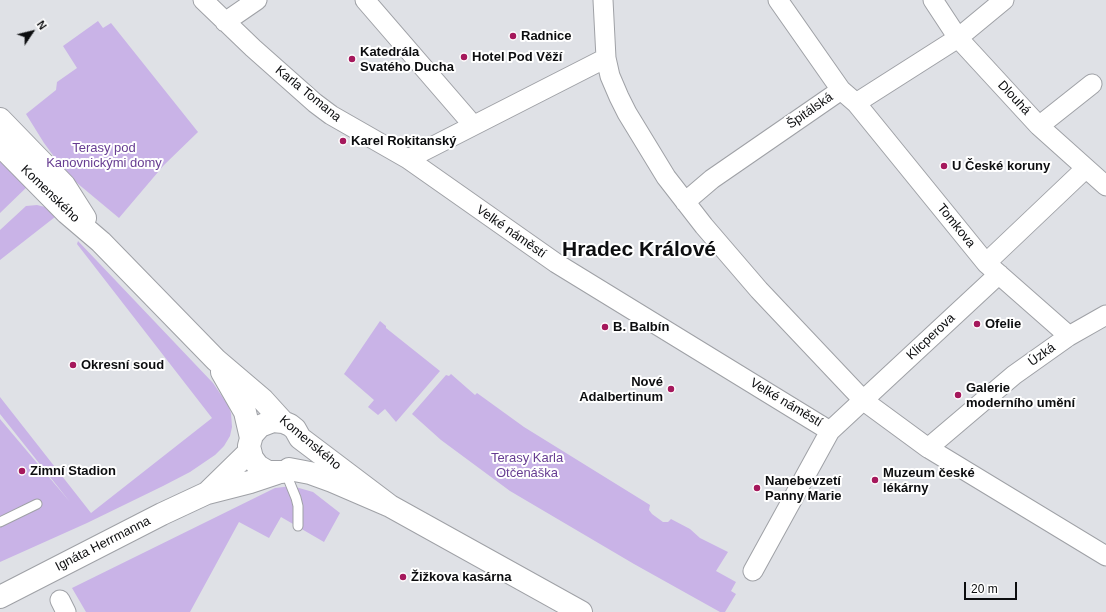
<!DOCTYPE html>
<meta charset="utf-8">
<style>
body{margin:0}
#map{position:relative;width:1106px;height:612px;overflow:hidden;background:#dfe1e6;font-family:Arial,sans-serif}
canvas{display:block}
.north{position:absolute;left:12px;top:12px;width:40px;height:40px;-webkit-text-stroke:3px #fff;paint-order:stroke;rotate:55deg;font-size:11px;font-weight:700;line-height:16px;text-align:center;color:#0c0d0f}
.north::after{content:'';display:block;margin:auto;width:14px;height:18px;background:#0c0d0f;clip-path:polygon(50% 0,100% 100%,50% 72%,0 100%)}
.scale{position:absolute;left:964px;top:582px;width:53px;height:18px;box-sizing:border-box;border:2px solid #0c0d0f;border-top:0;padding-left:5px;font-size:12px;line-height:14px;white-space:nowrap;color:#0c0d0f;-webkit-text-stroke:3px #fff;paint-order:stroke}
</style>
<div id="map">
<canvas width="1106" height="612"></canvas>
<div class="north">N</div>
<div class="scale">20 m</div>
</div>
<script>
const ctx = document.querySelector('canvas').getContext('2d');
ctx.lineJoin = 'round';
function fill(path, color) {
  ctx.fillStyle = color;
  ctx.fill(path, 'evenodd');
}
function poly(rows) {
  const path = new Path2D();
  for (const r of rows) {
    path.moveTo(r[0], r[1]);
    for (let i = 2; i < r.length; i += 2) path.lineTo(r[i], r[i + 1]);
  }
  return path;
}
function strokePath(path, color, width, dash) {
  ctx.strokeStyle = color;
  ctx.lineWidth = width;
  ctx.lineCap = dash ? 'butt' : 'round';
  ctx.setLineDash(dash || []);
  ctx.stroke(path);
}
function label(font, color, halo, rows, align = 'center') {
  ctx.font = font + ' Arial,sans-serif';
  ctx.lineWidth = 4;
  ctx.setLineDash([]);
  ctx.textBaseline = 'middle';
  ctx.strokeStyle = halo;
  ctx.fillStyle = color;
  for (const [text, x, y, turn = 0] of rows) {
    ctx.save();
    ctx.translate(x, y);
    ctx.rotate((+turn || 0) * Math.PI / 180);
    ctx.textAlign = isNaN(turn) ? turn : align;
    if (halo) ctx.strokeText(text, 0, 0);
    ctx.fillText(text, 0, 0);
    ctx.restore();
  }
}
const green = poly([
 [98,21,103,28,111,23,198,132,164,165,119,218,77,183,61,166,44,143,26,114,56,90,57,82,77,68,63,46],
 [0,153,30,184,0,213],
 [37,205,45,207,55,217,0,260,0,230,26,206],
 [78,241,213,383,228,405,231,413,232,427,230,436,224,446,215,455,190,472,163,486,87,523,0,562,0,419,70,502,0,414,0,397,91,513,212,418,77,244],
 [380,321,386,326,386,328,440,371,396,422,385,409,378,415,368,407,374,400,344,374],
 [451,374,475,395,477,393,524,427,650,505,649,510,652,514,663,522,668,522,671,519,690,529,700,538,728,552,716,571,736,582,731,591,736,594,725,612,720,612,634,564,510,491,441,440,412,414,446,375,449,376],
 [292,486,313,492,340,513,324,542,281,517,269,538,239,522,190,612,86,612,72,588,275,488]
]);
const service = poly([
 [285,471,296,498,298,506,298,526],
 [0,522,37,504]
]);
const minor = poly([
 [203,0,253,48,315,103,331,115,408,159,556,263,830,431],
 [365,0,473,125],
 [603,0,606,58,610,76,619,97,627,113,666,177,704,226,759,290,864,401,928,448,1106,556],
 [778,0,841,90],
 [933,0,958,38,1039,126,1106,186],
 [225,22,257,0],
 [856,103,986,263,1069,336],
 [1039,126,1092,84],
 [408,159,606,58],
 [685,202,712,179,841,90,856,103,958,38,1004,0],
 [986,263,1085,169],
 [928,448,1014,375,1069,336,1106,315],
 [753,571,830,431,999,274],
 [60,600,66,612]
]);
const tertiary = poly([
 [0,119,64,185,85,218],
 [0,145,67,213,101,242,216,360,263,400,283,422,290,425,295,429,300,438,390,506],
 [222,372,245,412,251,438],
 [289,469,310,473,332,481,390,506,581,612],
 [282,472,268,472,258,466,252,458,249,446,252,435,260,426,273,421,283,422],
 [207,493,250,451],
 [0,597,162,514,207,493,250,482,277,473]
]);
const markers = [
 [513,36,4,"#a5185c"],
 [464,57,4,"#a5185c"],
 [352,59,4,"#a5185c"],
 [343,141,4,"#a5185c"],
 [944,166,4,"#a5185c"],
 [977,324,4,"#a5185c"],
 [605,327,4,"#a5185c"],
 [73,365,4,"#a5185c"],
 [671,389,4,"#a5185c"],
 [958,395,4,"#a5185c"],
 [22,471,4,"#a5185c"],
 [875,480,4,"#a5185c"],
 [757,488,4,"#a5185c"],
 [403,577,4,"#a5185c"]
];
const poiNames = [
 ["Radnice",521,36],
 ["Katedrála",360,52],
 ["Svatého Ducha",360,67],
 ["Hotel Pod Věží",472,57],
 ["Karel Rokitanský",351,141],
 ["U České koruny",952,166],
 ["Ofelie",985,324],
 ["B. Balbín",613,327],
 ["Okresní soud",81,365],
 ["Nové",663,382,"right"],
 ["Adalbertinum",663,397,"right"],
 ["Galerie",966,388],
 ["moderního umění",966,403],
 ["Zimní Stadion",30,471],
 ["Muzeum české",883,473],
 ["lékárny",883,488],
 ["Nanebevzetí",765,481],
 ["Panny Marie",765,496],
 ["Žižkova kasárna",411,577]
];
const streetNames = [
 ["Karla Tomana",308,94,39],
 ["Dlouhá",1014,98,47],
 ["Špitálská",810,111,-35],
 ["Komenského",50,194,44],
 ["Tomkova",956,226,51],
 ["Velké náměstí",511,232,35],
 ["Klicperova",931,337,-43],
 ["Úzká",1042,355,-36],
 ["Velké náměstí",786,403,31],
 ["Komenského",310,443,40],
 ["Ignáta Herrmanna",103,544,-27]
];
const parkNames = [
 ["Terasy pod",104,148],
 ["Kanovnickými domy",104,163],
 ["Terasy Karla",527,458],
 ["Otčenáška",527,473]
];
const townNames = [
 ["Hradec Králové",639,250]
];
fill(green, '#c9b3e7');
strokePath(service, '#9fa1a6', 11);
strokePath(minor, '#9fa1a6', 21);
strokePath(tertiary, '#9fa1a6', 24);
strokePath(service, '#fff', 9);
strokePath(minor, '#fff', 19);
strokePath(tertiary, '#fff', 22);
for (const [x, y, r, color] of markers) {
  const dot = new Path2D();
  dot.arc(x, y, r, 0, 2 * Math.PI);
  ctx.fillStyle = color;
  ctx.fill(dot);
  strokePath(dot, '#fff', 1.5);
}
label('bold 13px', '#0c0d0f', '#fff', poiNames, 'left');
label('13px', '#0c0d0f', '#fff', streetNames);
label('13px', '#673d92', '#fff', parkNames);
label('bold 21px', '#0c0d0f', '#fff', townNames);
</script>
